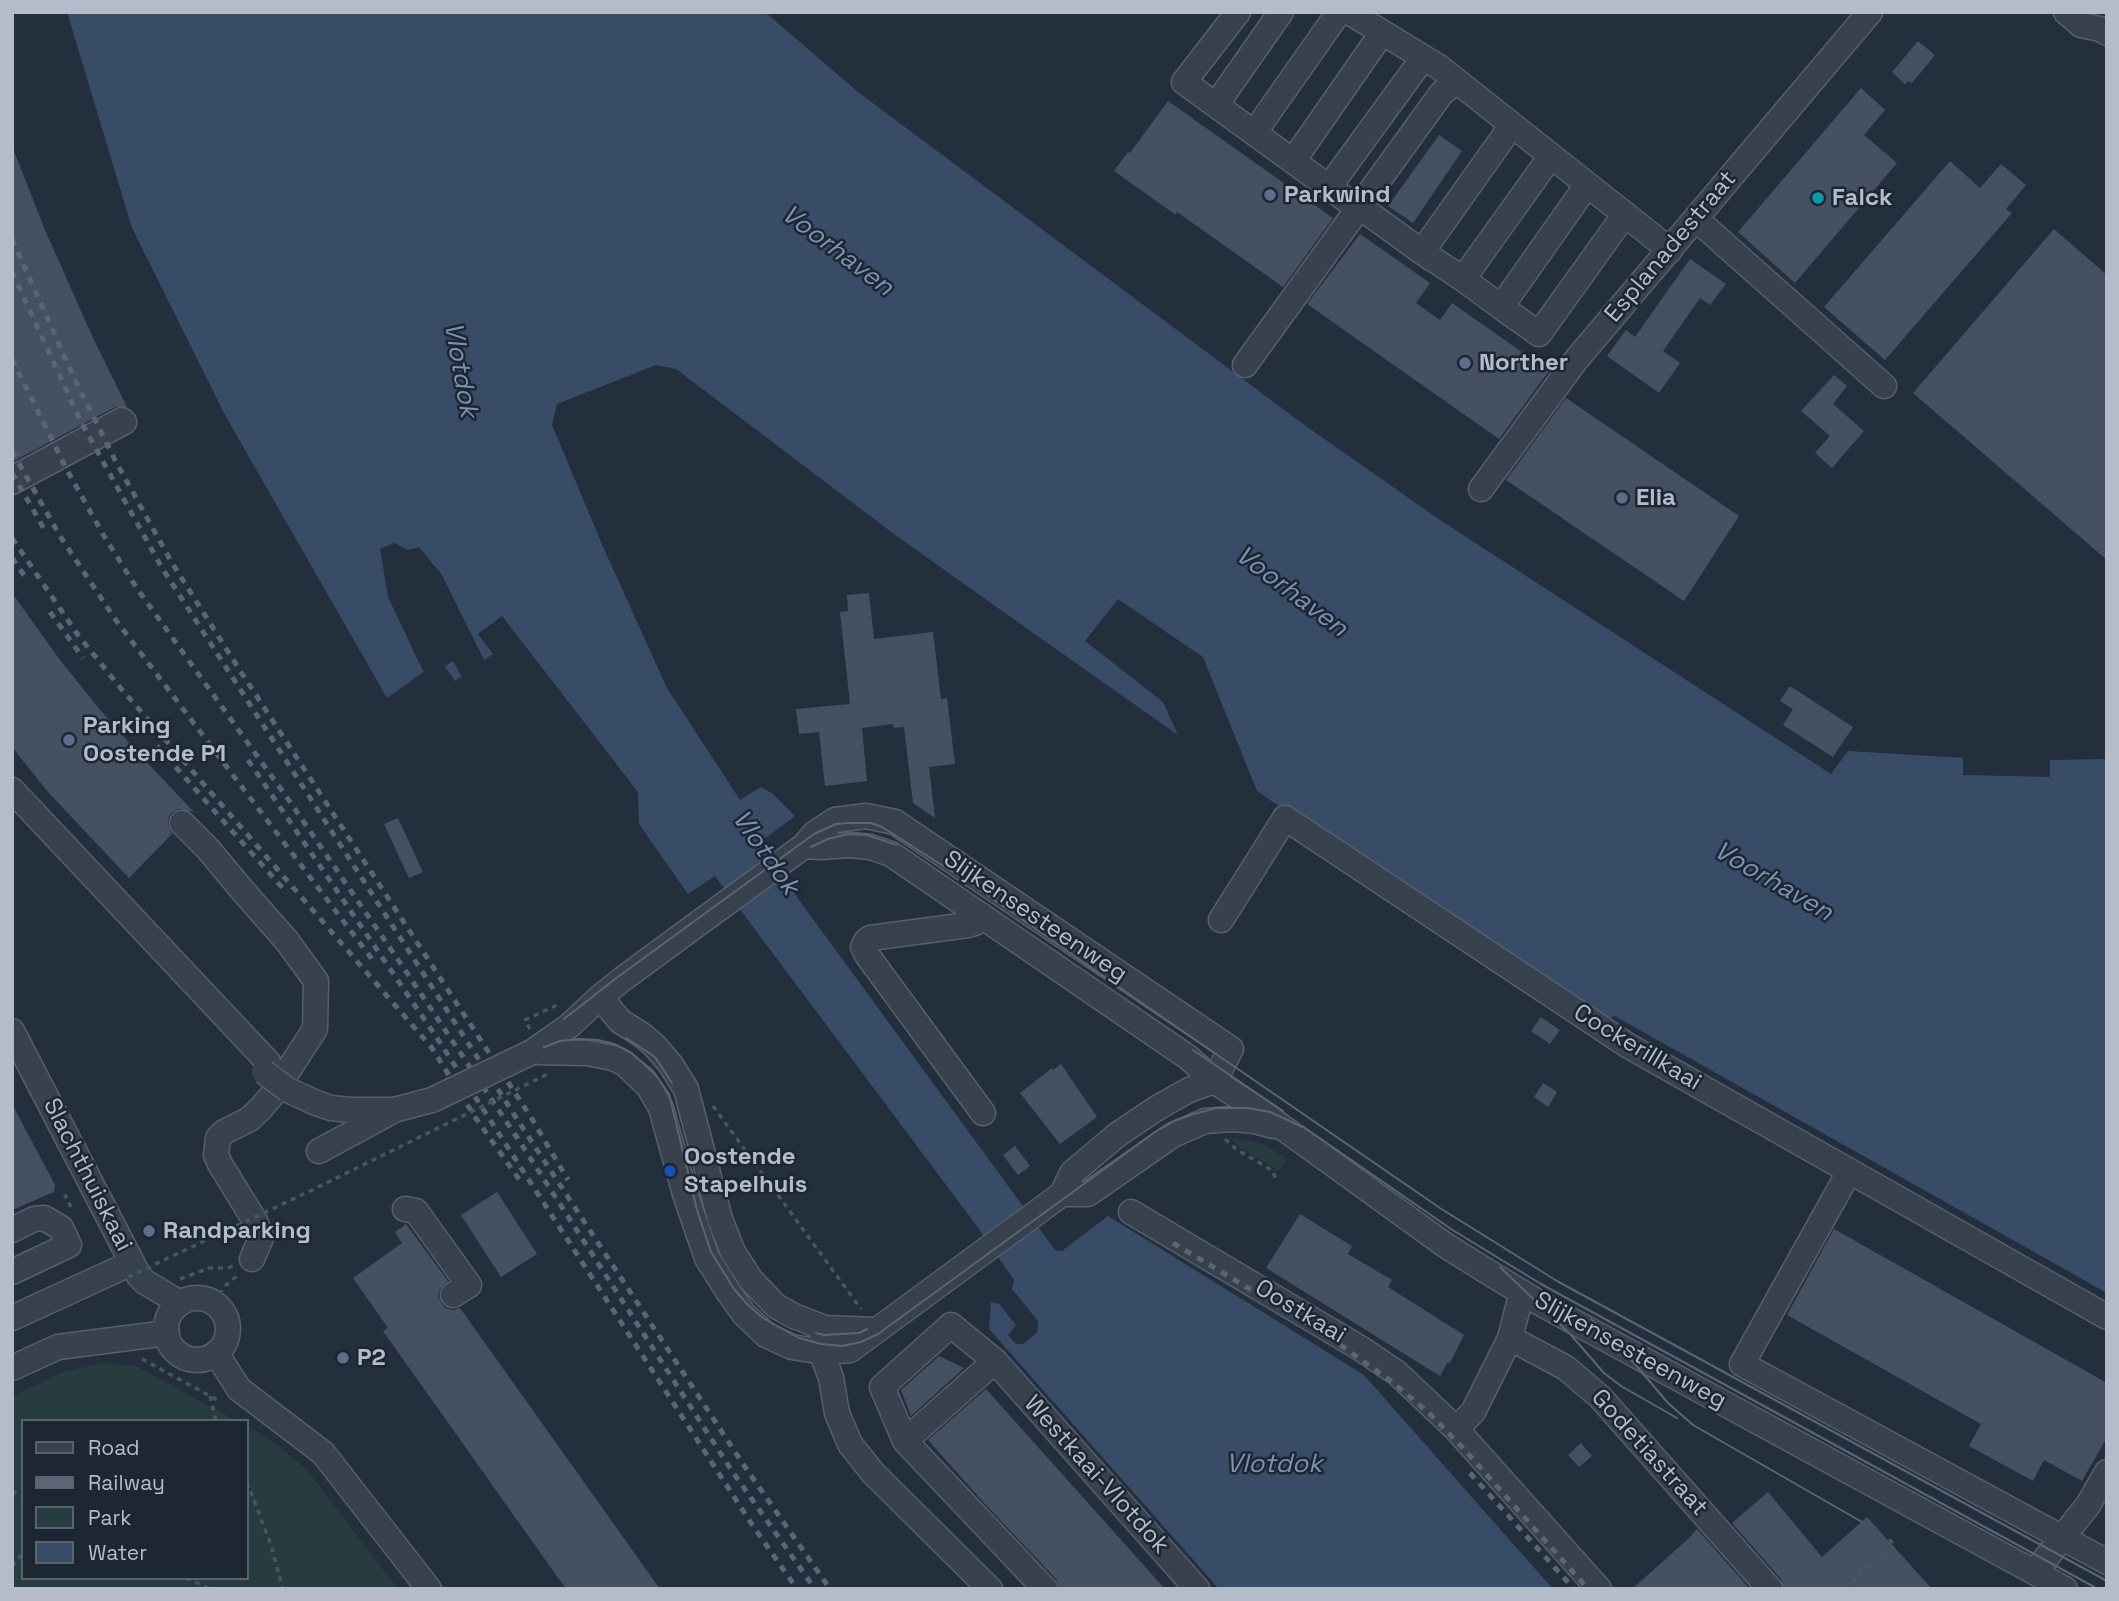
<!DOCTYPE html>
<style>
body{margin:0}
#map{position:relative;width:2119px;height:1601px;overflow:hidden;background:#242f3e;font-family:"Space Grotesk",sans-serif}
canvas{display:block}
.frame{position:absolute;inset:0;border:14px solid #b4bcc9;pointer-events:none}
.legend{position:absolute;left:21px;top:1419px;width:228px;height:161px;box-sizing:border-box;background:#1d2633;border:2px solid #59626f;margin:0;padding:9px 12px;list-style:none;font-size:21px;color:#b4bcc9}
.legend li{display:flex;align-items:center;gap:14px;height:35px}
.legend b{width:35px;border:2px solid #59626f}
</style>
<div id="map">
<canvas width="2119" height="1601"></canvas>
<div class="frame"></div>
<ul class="legend">
<li><b style="height:9px;background:#38414e"></b>Road</li>
<li><b style="height:9px;background:#5a6575"></b>Railway</li>
<li><b style="height:19px;background:#263c3f"></b>Park</li>
<li><b style="height:19px;background:#394c67"></b>Water</li>
</ul>
</div>
<script>
const ctx = document.querySelector('canvas').getContext('2d');
ctx.lineJoin = 'round';
function fill(path, color) {
  ctx.fillStyle = color;
  ctx.fill(path, 'evenodd');
}
function poly(rows) {
  const path = new Path2D();
  for (const r of rows) {
    if (r.length === 3) {
      path.moveTo(r[0] + r[2], r[1]);
      path.arc(r[0], r[1], r[2], 0, 2 * Math.PI);
      continue;
    }
    path.moveTo(r[0], r[1]);
    for (let i = 2; i < r.length; i += 2) path.lineTo(r[i], r[i + 1]);
  }
  return path;
}
function strokePath(path, color, width, dash) {
  ctx.strokeStyle = color;
  ctx.lineWidth = width;
  ctx.lineCap = dash ? 'butt' : 'round';
  ctx.setLineDash(dash || []);
  ctx.stroke(path);
}
function label(font, color, halo, rows, align = 'center') {
  ctx.font = font + ' "Space Grotesk",sans-serif';
  ctx.lineWidth = 5;
  ctx.setLineDash([]);
  ctx.textBaseline = 'middle';
  ctx.strokeStyle = halo;
  ctx.fillStyle = color;
  for (const [text, x, y, turn = 0] of rows) {
    ctx.save();
    ctx.translate(x, y);
    ctx.rotate((+turn || 0) * Math.PI / 180);
    ctx.textAlign = isNaN(turn) ? turn : align;
    if (halo) ctx.strokeText(text, 0, 0);
    ctx.fillText(text, 0, 0);
    ctx.restore();
  }
}
const green = poly([
 [1231,1139,1247,1140,1265,1145,1287,1159,1279,1171,1239,1147],
 [102,1363,136,1366,237,1421,23,1421,23,1578,247,1578,247,1426,271,1440,307,1470,398,1589,12,1589,12,1397,63,1372]
]);
const water = poly([
 [67,12,765,12,858,92,1303,424,1440,520,1831,774,1848,751,1963,758,1963,775,2050,777,2050,760,2107,759,2107,1293,1613,1015,1606,1027,1283,809,1036,635,894,534,676,369,656,365,557,404,552,425,604,549,667,688,740,800,761,787,773,794,795,816,760,842,799,900,1055,1250,1062,1251,1108,1216,1364,1375,1553,1589,1219,1589,989,1329,991,1302,999,1304,1016,1325,1008,1335,1016,1344,1023,1344,1037,1333,1038,1321,1012,1289,1014,1280,979,1229,715,876,688,894,639,824,638,792,502,616,478,634,493,654,455,681,440,660,387,698,225,415,132,228]
]);
const pier = poly([
 [394,543,408,550,419,547,442,575,486,664,463,679,453,661,442,668,439,665,425,675,388,597,380,549],
 [1118,599,1203,657,1259,796,1181,742,1163,702,1085,641]
]);
const building = poly([
 [1918,41,1935,55,1912,83,1908,81,1905,84,1892,72],
 [1861,88,1885,110,1864,135,1897,163,1795,283,1738,232],
 [1168,101,1333,218,1283,287,1177,212,1176,215,1114,171,1128,152,1130,153],
 [1439,135,1462,151,1413,223,1388,206],
 [12,146,45,230,94,340,127,407,115,407,12,462],
 [1950,161,1980,188,2001,164,2026,185,2006,209,2012,213,1885,360,1824,307],
 [2054,229,2107,275,2107,560,1913,393],
 [1360,234,1430,283,1416,303,1440,320,1452,303,1549,371,1499,439,1307,304],
 [1690,259,1726,284,1710,305,1700,298,1663,351,1680,363,1659,393,1607,356,1626,330,1635,337],
 [1834,375,1847,386,1833,404,1864,431,1832,468,1815,453,1830,436,1801,411],
 [1566,398,1739,516,1684,601,1506,480],
 [12,593,60,660,97,706,138,753,194,812,179,809,171,813,168,819,168,826,172,834,129,878,48,792,12,747],
 [869,593,874,639,933,632,941,699,947,698,955,764,929,767,935,818,913,803,904,727,894,728,893,724,862,728,867,781,825,786,819,732,799,734,796,709,850,704,840,612,848,611,847,595],
 [1790,686,1853,727,1833,757,1783,725,1793,709,1780,701],
 [398,818,423,872,409,878,384,824],
 [1541,1017,1560,1030,1550,1044,1531,1031],
 [1061,1064,1097,1117,1060,1144,1020,1093,1052,1068,1053,1070],
 [1543,1083,1557,1092,1548,1107,1534,1097],
 [12,1104,55,1185,54,1192,12,1210],
 [1015,1146,1030,1166,1018,1175,1003,1155],
 [497,1192,537,1254,501,1277,461,1215],
 [1300,1214,1352,1246,1348,1254,1392,1280,1388,1287,1464,1335,1450,1363,1448,1362,1440,1376,1266,1268],
 [406,1224,448,1281,440,1289,438,1296,441,1303,445,1308,453,1310,460,1308,660,1589,566,1589,383,1331,388,1328,353,1278,402,1243,395,1232],
 [1834,1229,2107,1383,2107,1437,2082,1481,2044,1460,2033,1481,1969,1446,1981,1424,1787,1315],
 [939,1356,964,1368,911,1416,901,1390],
 [986,1389,1165,1589,1060,1589,1056,1579,985,1504,928,1440],
 [1581,1443,1592,1456,1579,1467,1568,1455],
 [1768,1492,1822,1557,1867,1517,1932,1589,1784,1589,1781,1579,1732,1523],
 [1697,1529,1750,1589,1632,1589,1687,1540]
]);
const path = poly([
 [530,1029,525,1020,559,1004],
 [713,1106,861,1309],
 [1225,1139,1236,1149,1273,1171,1276,1180],
 [71,1207,65,1196,72,1193],
 [180,1279,209,1268,228,1268,233,1266],
 [214,1303,225,1286,239,1274],
 [142,1359,221,1402],
 [210,1396,216,1421],
 [247,1482,271,1545,283,1589],
 [12,1491,23,1496],
 [12,1566,23,1553],
 [186,1578,210,1589],
 [1845,1589,1869,1565,1895,1546,1887,1537]
]);
const minor = poly([
 [1238,12,1184,82,1359,209],
 [1349,12,1439,67,1670,250],
 [2066,12,2081,25,2100,29,2107,33],
 [1216,105,1281,12],
 [1254,133,1339,12],
 [1293,161,1382,33],
 [1329,187,1423,58],
 [1360,207,1422,252,1512,125],
 [1696,219,1884,386],
 [1422,252,1463,279,1551,156],
 [1463,279,1501,307,1587,185],
 [1501,307,1539,334,1625,214],
 [1245,365,1441,94,1456,81],
 [12,479,122,420,124,422,12,482],
 [1481,489,1576,360,1870,12],
 [12,790,268,1062],
 [182,823,208,849,243,891,287,941,316,981,315,1029,273,1094,261,1108,250,1119,224,1132,218,1138,216,1155,220,1164,255,1221,259,1231,261,1238,252,1259],
 [804,846,822,847,850,845,870,847,891,854,1189,1058,1214,1081,1257,1109,1445,1245,1488,1272,1536,1301,2065,1589],
 [981,915,975,923,968,925,870,938,866,941,863,947,867,955,983,1113],
 [1221,920,1285,818,1627,1045,2107,1317],
 [600,997,620,1021,642,1035,655,1046,671,1065,686,1089,720,1219,733,1252,751,1280,776,1306,794,1316,825,1328,876,1330],
 [12,1031,139,1276,145,1282,180,1303],
 [532,1052,587,1053,613,1058,625,1064,648,1086,661,1108,685,1194,707,1258,729,1293,744,1314,766,1335,792,1347,823,1352,850,1350,1062,1194,1072,1173,1117,1135,1157,1108,1189,1090,1214,1081],
 [532,1052,569,1026,600,997,624,978,804,846,814,834,835,820,866,816,895,822,1231,1049,1214,1081],
 [288,1090,316,1103,331,1108,350,1110,394,1110,432,1100],
 [319,1151,391,1112],
 [1849,1172,1742,1364,2107,1562],
 [1062,1194,1088,1194,1173,1135,1205,1121,1233,1119,1254,1121,1273,1126],
 [405,1209,416,1211,469,1285,453,1295],
 [1131,1212,1360,1348,1397,1373,1456,1429,1599,1589],
 [12,1230,34,1219,44,1218,61,1228,69,1245,12,1272],
 [197,1329,31],
 [12,1318,123,1267],
 [1510,1338,1566,1368,1600,1397,1770,1589],
 [823,1339,821,1344,824,1359,831,1378,837,1413,850,1444,873,1473,990,1589],
 [216,1353,239,1389,323,1453,429,1589],
 [12,1368,58,1347,167,1333],
 [1456,1429,1473,1412,1510,1338,1522,1292],
 [905,1441,995,1361],
 [2035,1572,2088,1505,2107,1472],
 [1045,1589,905,1441,882,1387,951,1325,995,1361,1197,1589]
]);
const tram = poly([
 [811,847,828,839,848,834,867,835,897,845],
 [564,1019,615,979,814,834,836,824,848,823,871,823,882,827,970,883,1136,999,1440,1208,1557,1281,2107,1581],
 [626,1038,655,1057,672,1083],
 [1193,1050,1283,1111],
 [532,1052,560,1041,578,1039,598,1040,614,1044,630,1052,653,1071,669,1094,697,1210,711,1252,734,1289,747,1304,763,1318,799,1338,821,1344,842,1346,861,1342,878,1334,1155,1132,1174,1121,1194,1114,1216,1108,1248,1108,1270,1112,1305,1128,1451,1229,1541,1284,2098,1589],
 [1500,1267,1571,1335,1604,1373,1621,1386,1677,1418],
 [1591,1319,1617,1343,1668,1403,1693,1425,1862,1522],
 [816,1333,824,1335,859,1333,867,1329]
]);
const rail = poly([
 [12,239,76,382,115,460,172,563,239,669,532,1119,568,1180],
 [12,272,81,422,162,568,528,1136,743,1464,830,1589],
 [12,359,67,470,104,536,136,587,288,799,403,967,518,1139,732,1471,815,1589],
 [12,451,60,536,115,619,375,963],
 [12,473,47,534],
 [12,538,78,635,118,685,432,1048,475,1117,521,1182],
 [12,558,28,581],
 [50,612,83,658],
 [157,746,287,893],
 [248,760,437,1038,751,1523,797,1589],
 [1173,1243,1325,1334,1391,1381,1430,1414,1463,1448,1588,1589],
 [1470,1473,1574,1589]
]);
const pathBridge = poly([
 [128,1277,308,1192,550,1073]
]);
const minorBridge = poly([
 [264,1072,288,1090],
 [432,1100,532,1052]
]);
const markers = [
 [1270,195,7,"#5c6f8a"],
 [1818,198,7,"#0f9aa8"],
 [1465,363,7,"#5c6f8a"],
 [1622,498,7,"#5c6f8a"],
 [69,740,7,"#5c6f8a"],
 [670,1171,7,"#1a4fb4"],
 [149,1231,7,"#5c6f8a"],
 [343,1358,7,"#5c6f8a"]
];
const poiNames = [
 ["Parkwind",1284,195],
 ["Falck",1832,198],
 ["Norther",1479,363],
 ["Elia",1636,498],
 ["Parking",83,726],
 ["Oostende P1",83,754],
 ["Oostende",684,1157],
 ["Stapelhuis",684,1185],
 ["Randparking",163,1231],
 ["P2",357,1358]
];
const streetNames = [
 ["Esplanadestraat",1671,247,-50],
 ["Slijkensesteenweg",1035,917,34],
 ["Cockerillkaai",1637,1048,31],
 ["Slachthuiskaai",87,1175,63],
 ["Oostkaai",1300,1312,31],
 ["Slijkensesteenweg",1630,1351,29],
 ["Godetiastraat",1649,1453,48],
 ["Westkaai-Vlotdok",1096,1475,48]
];
const waterNames = [
 ["Voorhaven",837,251,37],
 ["Vlotdok",460,370,80],
 ["Voorhaven",1291,592,37],
 ["Vlotdok",765,853,55],
 ["Voorhaven",1773,882,30],
 ["Vlotdok",1274,1465]
];
fill(green, '#263c3f');
fill(water, '#394c67');
fill(pier, '#242f3e');
fill(building, '#455162');
strokePath(minor, '#565f6c', 27);
strokePath(path, '#44595c', 3.5, [5, 5]);
strokePath(minor, '#38414e', 24);
strokePath(tram, '#5a6575', 2);
strokePath(rail, '#5a6575', 5, [7, 7]);
strokePath(minorBridge, '#565f6c', 27, []);
strokePath(pathBridge, '#44595c', 3.5, [5, 5]);
strokePath(minorBridge, '#38414e', 24);
for (const [x, y, r, color] of markers) {
  const dot = new Path2D();
  dot.arc(x, y, r, 0, 2 * Math.PI);
  ctx.fillStyle = color;
  ctx.fill(dot);
  strokePath(dot, '#1d2633', 2.5);
}
label('bold 24px', '#b4bcc9', '#1d2633', poiNames, 'left');
label('24px', '#b4bcc9', '#1d2633', streetNames);
label('italic 26px', '#7c92b1', '#1d2633', waterNames);
</script>
